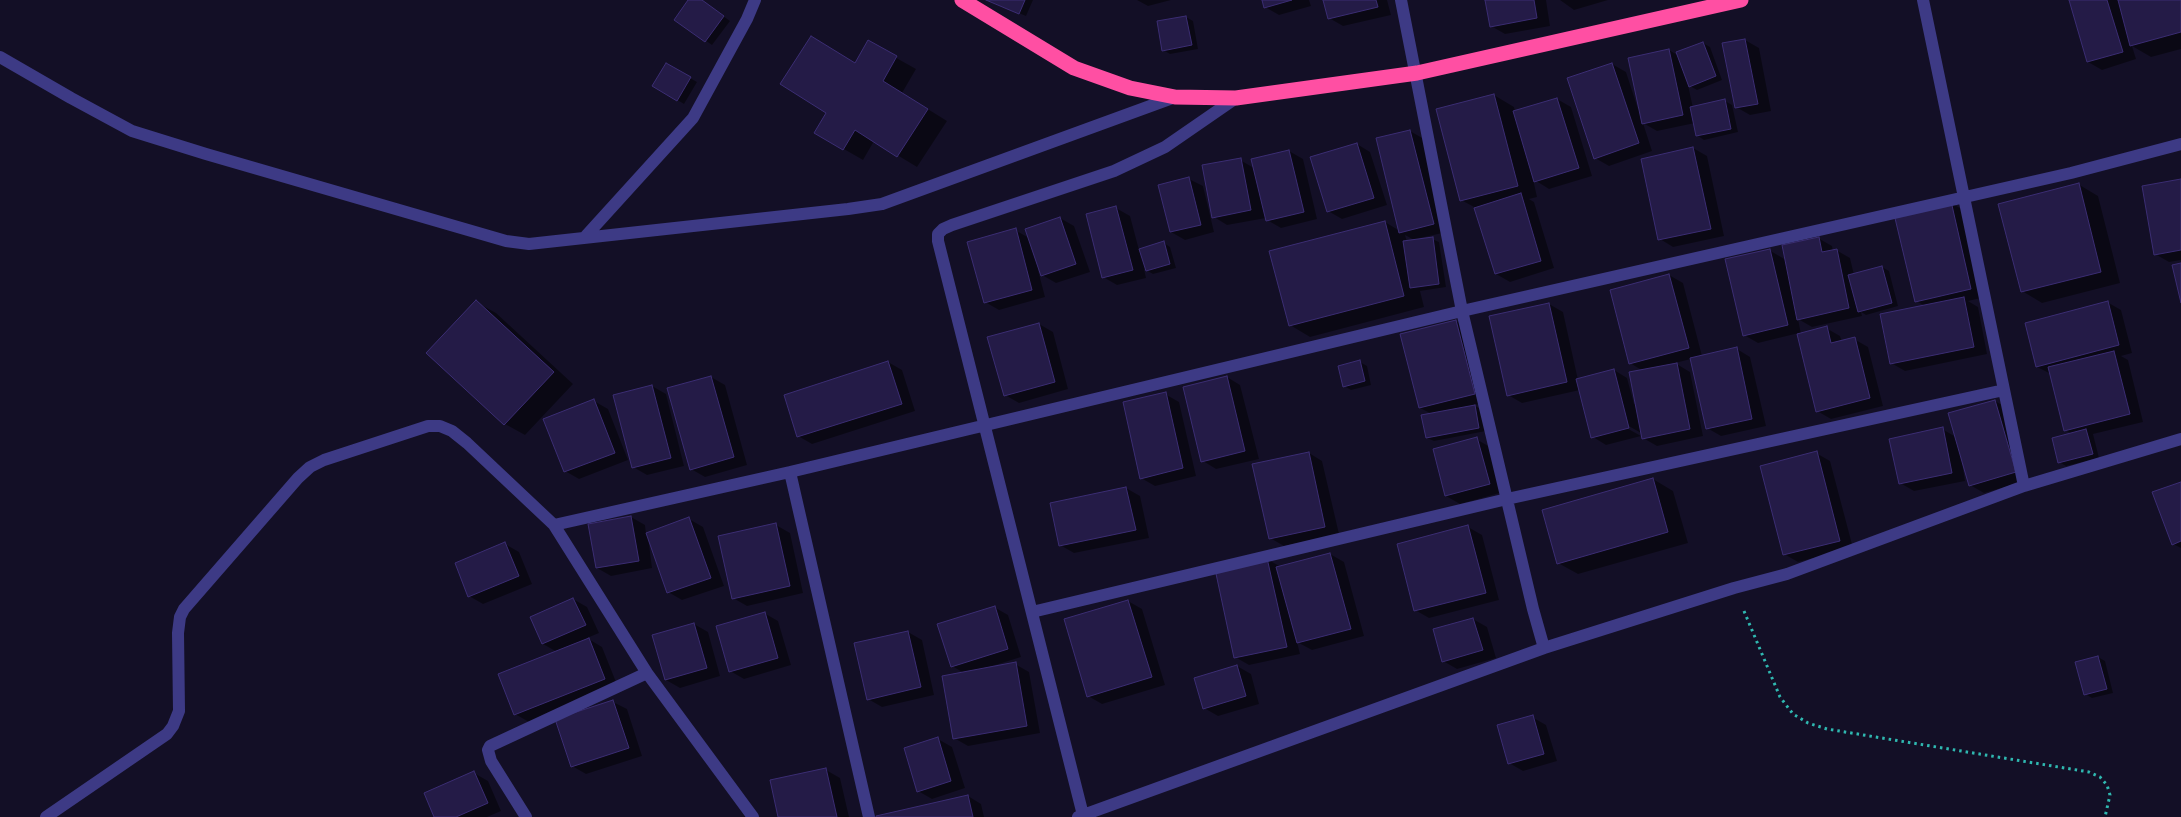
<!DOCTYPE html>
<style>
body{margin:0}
canvas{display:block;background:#130f26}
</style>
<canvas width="2181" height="817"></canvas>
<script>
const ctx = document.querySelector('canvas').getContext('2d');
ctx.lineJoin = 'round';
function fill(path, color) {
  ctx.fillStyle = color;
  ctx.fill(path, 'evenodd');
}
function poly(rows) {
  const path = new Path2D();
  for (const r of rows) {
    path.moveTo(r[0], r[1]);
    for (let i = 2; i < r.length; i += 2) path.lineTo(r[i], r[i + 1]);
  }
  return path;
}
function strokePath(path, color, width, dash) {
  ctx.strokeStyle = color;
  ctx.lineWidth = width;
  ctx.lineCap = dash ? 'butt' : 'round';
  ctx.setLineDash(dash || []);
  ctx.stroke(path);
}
const shadow = poly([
 [690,0,701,0,730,21,712,45,676,20],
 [986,0,1033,0,1026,16],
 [1137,0,1171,0,1148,6],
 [1263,0,1309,0,1311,6,1279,15,1265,7],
 [1325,0,1387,0,1391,15,1343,26,1329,18],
 [1486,0,1546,0,1550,26,1505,34,1491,26],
 [1560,0,1608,0,1574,10],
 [2070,0,2181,0,2181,49,2151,57,2132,46,2136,59,2102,70,2088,62],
 [1186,17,1193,21,1198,49,1170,54,1163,50],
 [1745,40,1759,48,1771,111,1750,115,1736,107],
 [868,42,916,69,902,93,947,121,917,167,874,141,863,160,816,133],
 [1703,43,1710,47,1722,80,1697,90,1688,85,1693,108,1725,101,1732,105,1738,132,1704,140,1698,136,1695,123,1657,131,1643,123,1652,151,1609,166,1595,158,1612,64,1626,72,1638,109,1669,50,1679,56],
 [667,65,697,82,684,104,654,86],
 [1494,95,1514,107,1515,112,1557,99,1571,107,1592,176,1549,189,1533,179,1537,197,1529,199,1534,202,1554,268,1510,282,1496,274,1476,208,1461,200],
 [1410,131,1424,139,1447,232,1420,238,1421,240,1432,239,1439,242,1446,287,1420,291,1424,307,1310,337,1290,325,1385,222,1400,231],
 [1405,235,1416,241,1407,242],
 [1357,144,1370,152,1387,205,1342,219,1328,211],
 [1693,148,1707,156,1724,236,1673,247,1660,239],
 [1289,151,1303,159,1317,219,1281,228,1267,220,1266,218,1227,225,1214,217,1240,160,1254,168],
 [1189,179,1203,186,1214,232,1185,240,1171,232],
 [2181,180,2181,260,2169,262,2155,254],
 [2078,184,2098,196,2120,283,2042,303,2022,291],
 [1951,203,1965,211,1985,297,1968,301,1978,307,1987,354,1905,371,1891,363,1925,306,1916,301],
 [1116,208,1130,216,1139,250,1164,243,1170,247,1176,268,1153,274,1144,269,1146,278,1117,285,1103,277],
 [1060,218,1074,226,1090,272,1056,283,1042,275,1040,269,1038,270,1045,297,999,310,985,302,1015,230,1029,238],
 [1818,238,1832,246,1833,251,1836,250,1850,258,1854,275,1882,267,1889,271,1898,306,1866,315,1861,312,1862,316,1812,327,1798,319,1801,334,1826,328,1840,336,1842,342,1854,339,1868,347,1883,406,1831,419,1817,411,1799,333,1758,343,1744,335,1769,250,1786,260],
 [1669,275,1683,283,1702,356,1737,349,1750,357,1766,426,1721,436,1707,428,1691,359,1675,363,1690,372,1703,436,1657,446,1643,438,1643,434,1625,424,1623,426,1641,436,1606,445,1593,437,1580,390,1522,403,1508,395,1549,304,1563,312,1578,380,1614,370,1627,378,1634,404,1636,404,1643,371,1630,363],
 [476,302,496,313,573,384,525,435,505,424,428,353],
 [2107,302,2121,310,2132,353,2121,356,2128,360,2143,422,2093,434,2099,458,2066,466,2059,462,2072,434,2065,430,2051,374,2037,367],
 [1456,321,1469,329,1488,402,1474,405,1482,410,1486,431,1434,441,1427,438,1432,414,1420,408],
 [1039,324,1053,332,1068,389,1019,403,1005,395],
 [888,362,902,370,915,411,812,444,798,436],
 [1360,362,1367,366,1371,385,1351,390,1344,386],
 [711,377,725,385,747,465,705,477,691,469],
 [1227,377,1240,385,1259,459,1216,469,1203,461],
 [652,386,666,394,684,466,647,475,633,467],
 [1165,394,1179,402,1196,476,1155,486,1141,478],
 [594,401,608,409,628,460,579,479,565,471],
 [1995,401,2009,409,2029,480,1984,493,1970,485,1963,462,1962,462,1965,481,1914,491,1900,483,1942,429,1956,437],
 [1476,439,1490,447,1503,492,1460,504,1446,496],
 [1309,453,1322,461,1339,534,1284,546,1270,538],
 [1816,453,1830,461,1853,548,1798,562,1784,554],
 [1653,479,1673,491,1688,543,1578,574,1558,563],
 [2181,483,2181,548,2173,544],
 [1126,488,1140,496,1149,538,1074,553,1060,545],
 [631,517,645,525,646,534,689,519,703,527,724,586,682,600,668,592,648,536,652,568,611,576,597,568],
 [776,525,790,533,803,593,747,606,733,598],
 [1468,527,1482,535,1499,600,1429,618,1415,610],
 [505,544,519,552,532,584,483,604,469,596],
 [1330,554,1344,562,1364,636,1312,650,1297,642,1300,654,1249,665,1235,657,1267,559,1281,567],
 [573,599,587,607,599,633,587,638,602,647,618,687,529,722,515,714,557,652,543,644,532,617],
 [1128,601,1142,609,1165,685,1102,704,1088,696],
 [994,607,1008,615,1021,657,989,667,990,669,1015,664,1029,672,1040,733,968,746,954,738,964,673,952,666],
 [764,613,778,621,791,665,744,679,730,671],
 [1473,619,1487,627,1496,658,1457,669,1443,661,1434,630],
 [694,624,708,632,720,676,680,688,666,680],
 [908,632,922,640,934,695,882,707,868,699],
 [2098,657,2105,661,2113,693,2092,698,2085,694],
 [1237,666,1251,674,1259,704,1218,716,1204,708],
 [613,702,627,709,642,756,586,774,572,766],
 [1532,717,1546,725,1557,761,1523,771,1509,763],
 [938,739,952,747,965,788,932,799,918,791],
 [826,770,840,778,849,817,779,817],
 [474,773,488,781,501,811,487,817,436,817],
 [968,796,981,804,984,817,877,817]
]);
const building = poly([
 [688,0,702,0,724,16,705,42,674,20,688,0],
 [986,0,1025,0,1019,14,986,0],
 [1262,0,1292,0,1264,8,1262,0],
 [1323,0,1376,0,1378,7,1328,19,1323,0],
 [1485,0,1534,0,1537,18,1490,27,1485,0],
 [2069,0,2107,0,2123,52,2087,62,2069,0],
 [2118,0,2181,0,2181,32,2130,46,2118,0],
 [1186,16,1192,45,1162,51,1157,21,1186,16],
 [811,36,855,63,868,40,897,56,883,81,928,109,897,157,855,130,843,150,814,133,826,113,780,84,811,36],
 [1745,39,1758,104,1735,108,1722,43,1745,39],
 [1703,42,1716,76,1689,87,1676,52,1703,42],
 [1669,49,1683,115,1642,124,1628,58,1669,49],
 [666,63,691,77,677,101,652,86,666,63],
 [1612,63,1639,143,1594,159,1567,78,1612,63],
 [1494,94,1518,186,1460,201,1436,109,1494,94],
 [1557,98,1579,168,1534,182,1513,111,1557,98],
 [1725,99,1731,129,1696,136,1690,107,1725,99],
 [1410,130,1434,224,1399,233,1376,138,1410,130],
 [1357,143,1374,198,1327,212,1310,157,1357,143],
 [1693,147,1711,229,1658,240,1641,159,1693,147],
 [1289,150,1304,212,1266,221,1251,159,1289,150],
 [1241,158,1251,210,1212,218,1202,165,1241,158],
 [1189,177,1201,225,1170,232,1158,185,1189,177],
 [2181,179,2181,250,2154,255,2142,186,2181,179],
 [2079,183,2101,272,2021,292,1998,204,2079,183],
 [1521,193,1541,261,1495,274,1474,208,1521,193],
 [1951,201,1971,289,1915,302,1894,214,1951,201],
 [1116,206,1133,270,1102,278,1086,214,1116,206],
 [1060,217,1076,264,1041,276,1025,229,1060,217],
 [1385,221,1404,296,1289,326,1269,251,1385,221],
 [1016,228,1032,290,984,303,967,242,1016,228],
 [1433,237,1439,284,1410,288,1403,241,1433,237],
 [1819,237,1822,252,1837,249,1849,308,1797,320,1782,245,1819,237],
 [1164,241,1170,264,1146,271,1139,249,1164,241],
 [1770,249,1788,325,1743,336,1725,259,1770,249],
 [2181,263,2181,303,2172,265,2181,263],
 [1882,266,1892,303,1858,312,1848,275,1882,266],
 [1669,274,1689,348,1629,364,1610,290,1669,274],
 [1964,297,1974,347,1890,364,1880,314,1964,297],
 [476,300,554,372,504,425,426,353,476,300],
 [2108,301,2119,345,2036,367,2025,323,2108,301],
 [1549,303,1567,382,1507,396,1489,316,1549,303],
 [1456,320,1475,394,1419,408,1400,334,1456,320],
 [1039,323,1055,382,1004,396,987,337,1039,323],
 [1827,326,1831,343,1855,337,1870,398,1816,412,1797,334,1827,326],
 [1737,347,1752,419,1706,429,1690,358,1737,347],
 [2114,351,2130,414,2064,431,2048,367,2114,351],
 [1360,360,1365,381,1343,387,1338,366,1360,360],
 [888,361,902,404,797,437,784,395,888,361],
 [1677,363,1690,429,1642,439,1629,372,1677,363],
 [1614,369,1629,428,1591,438,1576,379,1614,369],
 [711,376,734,457,690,470,667,388,711,376],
 [1227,376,1245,451,1201,462,1183,387,1227,376],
 [652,385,671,458,632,468,613,395,652,385],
 [1166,392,1183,468,1140,479,1123,402,1166,392],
 [594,399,615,453,564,472,543,419,594,399],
 [1995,400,2016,472,1969,486,1948,413,1995,400],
 [1475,405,1479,428,1426,438,1421,415,1475,405],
 [1943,427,1952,473,1899,484,1889,439,1943,427],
 [2086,429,2093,454,2058,463,2052,438,2086,429],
 [1477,437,1490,484,1445,496,1433,449,1477,437],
 [1817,451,1840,541,1783,555,1760,466,1817,451],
 [1309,452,1325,527,1269,539,1252,464,1309,452],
 [1653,478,1668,532,1557,564,1542,510,1653,478],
 [2181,482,2181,541,2172,545,2152,492,2181,482],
 [1126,487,1136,530,1059,546,1050,503,1126,487],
 [631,516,639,561,596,568,588,524,631,516],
 [689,517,711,578,667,593,646,533,689,517],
 [776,523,790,586,732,599,718,536,776,523],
 [1468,525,1486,593,1414,611,1397,544,1468,525],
 [505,542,519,576,468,597,455,563,505,542],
 [1330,553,1351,629,1297,643,1276,567,1330,553],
 [1267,558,1287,647,1234,658,1215,569,1267,558],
 [573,598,586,625,542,644,530,617,573,598],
 [1128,600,1152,677,1087,697,1064,619,1128,600],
 [995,606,1008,649,951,667,937,624,995,606],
 [765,612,778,658,729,672,716,626,765,612],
 [1473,618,1483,650,1442,662,1433,629,1473,618],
 [694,623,707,668,665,680,652,635,694,623],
 [908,631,921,687,867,700,854,643,908,631],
 [589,638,605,679,514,715,498,674,589,638],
 [2098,656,2107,689,2084,695,2075,662,2098,656],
 [1016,662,1027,726,953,739,942,676,1016,662],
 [1237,665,1246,696,1203,709,1194,678,1237,665],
 [613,700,629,748,571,767,555,719,613,700],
 [1533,715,1544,754,1508,764,1497,725,1533,715],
 [938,737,951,781,917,792,904,748,938,737],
 [826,768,837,817,778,817,770,780,826,768],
 [474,771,488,803,456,817,434,817,424,793,474,771],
 [968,795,973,817,876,817,876,816,968,795]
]);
const path = poly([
 [1744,611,1780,697,1793,714,1808,723,1827,729,2089,772,2100,777,2107,785,2110,795,2105,817]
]);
const lane = poly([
 [0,57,71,98,132,131,206,154,506,241,529,244,848,209,882,204,1175,97],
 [584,238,693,118,747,19,755,0]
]);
const street = poly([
 [1401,0,1462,311,1533,609,1544,648],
 [1923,0,2024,486],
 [790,472,869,817],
 [554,525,790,472,1462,311,2071,173,2181,144],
 [1032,612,1507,499,2004,390],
 [1083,815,938,241,938,234,943,229,952,225,1114,171,1165,147,1236,98],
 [46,817,167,734,173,726,179,711,178,633,180,617,184,609,298,478,310,467,324,460,428,426,440,426,452,431,467,443,554,525,647,673,753,817],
 [526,817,491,761,488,750,490,746,647,673],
 [1078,817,1544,648,1734,588,1787,574,2024,486,2181,439]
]);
const highway = poly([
 [962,0,1074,68,1130,88,1175,97,1236,98,1417,73,1741,0]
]);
fill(shadow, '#0007');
fill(building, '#241b47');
strokePath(building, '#3b2d73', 1);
strokePath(path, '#2fb8b0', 3, [2.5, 4]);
strokePath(lane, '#3d3a85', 12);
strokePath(street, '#3d3a85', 12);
strokePath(highway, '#ff4fa3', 15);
</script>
